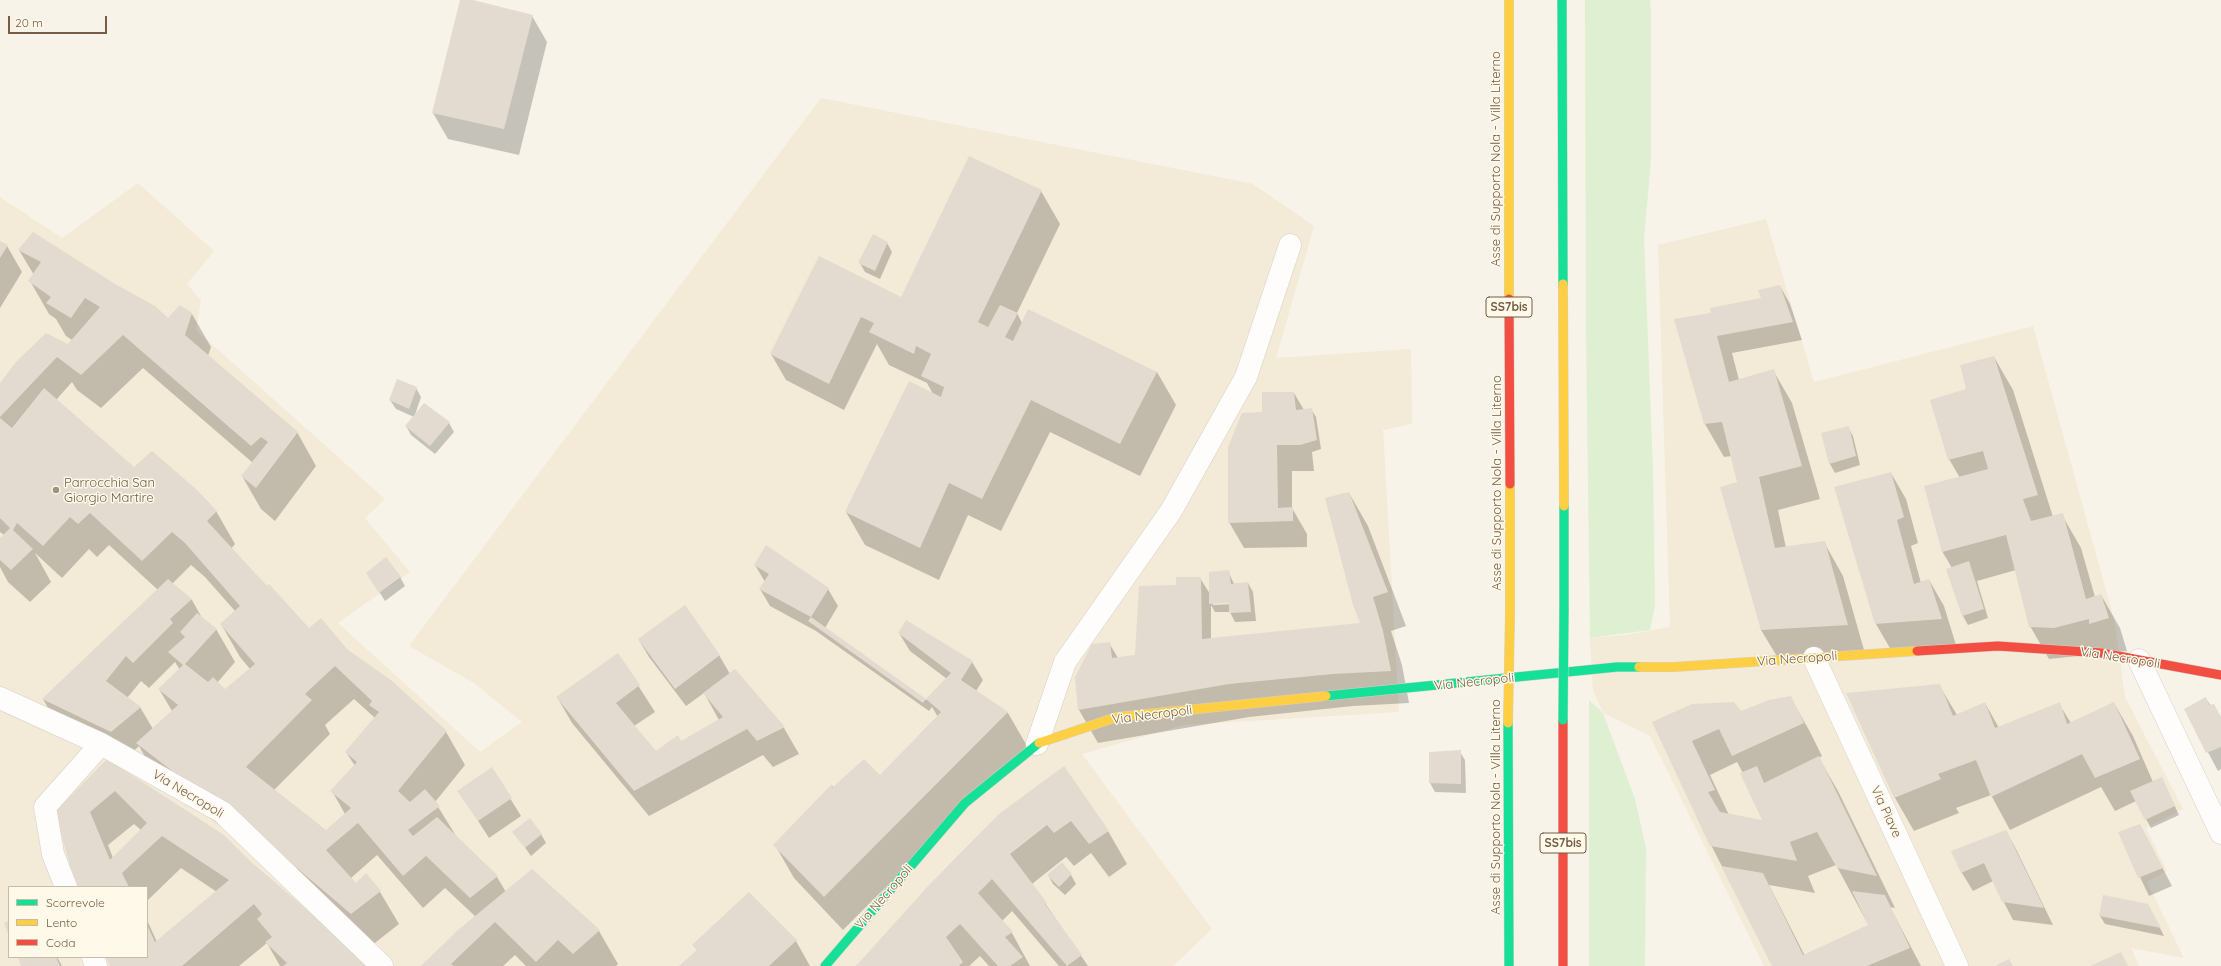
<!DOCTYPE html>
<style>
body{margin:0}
#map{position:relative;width:2221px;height:966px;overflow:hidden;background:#f7f3e8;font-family:Quicksand,sans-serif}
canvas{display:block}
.legend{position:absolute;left:8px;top:886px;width:140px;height:72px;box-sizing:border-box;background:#fff9e9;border:1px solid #c8bba8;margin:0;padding:5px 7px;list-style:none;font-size:12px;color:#755d47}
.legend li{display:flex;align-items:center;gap:8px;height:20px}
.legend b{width:20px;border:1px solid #c8bba8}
.scale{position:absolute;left:8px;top:16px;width:99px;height:18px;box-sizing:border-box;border:2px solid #755d47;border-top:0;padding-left:5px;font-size:12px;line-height:14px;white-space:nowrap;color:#755d47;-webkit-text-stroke:3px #fff9e9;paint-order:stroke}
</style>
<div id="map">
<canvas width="2221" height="966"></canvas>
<ul class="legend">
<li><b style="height:5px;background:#16e098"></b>Scorrevole</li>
<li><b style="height:5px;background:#ffcf43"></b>Lento</li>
<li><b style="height:5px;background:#f24e42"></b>Coda</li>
</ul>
<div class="scale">20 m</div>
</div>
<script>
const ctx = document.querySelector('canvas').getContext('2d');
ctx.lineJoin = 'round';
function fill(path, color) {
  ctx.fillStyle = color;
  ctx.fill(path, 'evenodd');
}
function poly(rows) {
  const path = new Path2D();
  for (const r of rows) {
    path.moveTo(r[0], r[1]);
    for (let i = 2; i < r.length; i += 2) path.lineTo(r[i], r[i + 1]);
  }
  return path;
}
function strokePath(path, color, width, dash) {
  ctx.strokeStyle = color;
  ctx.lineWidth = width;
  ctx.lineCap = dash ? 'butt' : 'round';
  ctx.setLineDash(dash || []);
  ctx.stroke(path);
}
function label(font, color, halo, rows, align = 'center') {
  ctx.font = font + ' Quicksand,sans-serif';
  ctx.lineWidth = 3;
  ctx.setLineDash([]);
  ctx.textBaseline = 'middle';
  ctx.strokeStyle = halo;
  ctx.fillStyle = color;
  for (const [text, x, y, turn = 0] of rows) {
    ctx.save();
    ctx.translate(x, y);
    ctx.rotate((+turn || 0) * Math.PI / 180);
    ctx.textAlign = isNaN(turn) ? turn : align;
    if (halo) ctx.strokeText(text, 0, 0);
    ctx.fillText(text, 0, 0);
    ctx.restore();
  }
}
const residential = poly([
 [821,98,1253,184,1314,226,1276,358,1411,349,1412,424,1383,430,1399,712,1184,725,1082,754,1212,929,1173,966,0,966,0,197,62,238,138,183,214,251,187,284,201,300,196,330,385,499,365,518,410,572,338,623,480,752,522,722,474,683,409,646],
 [9,887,147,887,147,957,9,957],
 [1766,219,1814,382,2033,326,2115,623,2125,697,2183,809,2146,828,2167,871,2147,882,2184,958,2131,948,2139,966,1764,966,1650,736,1603,713,1593,690,1590,638,1626,635,1670,627,1658,245]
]);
const green = poly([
 [1585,0,1650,0,1651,13,1651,160,1644,238,1653,470,1655,606,1650,630,1590,638,1586,334],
 [1589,700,1603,713,1635,799,1646,848,1645,966,1589,966]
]);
const shadow = poly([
 [461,0,469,0,532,16,547,42,519,155,448,139,433,113],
 [1041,191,1060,224,1017,313,1022,323,1157,372,1176,405,1140,476,1050,432,1001,531,968,515,939,580,865,545,846,512,933,394,927,383,889,365,877,344,844,410,786,380,771,354,901,298],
 [0,242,7,246,22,272,0,308],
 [887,243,892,252,880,279,865,272,860,263],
 [19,250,168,320,192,314,211,347,208,356,297,432,316,466,275,521,261,509,242,476,253,463,143,368,101,408,77,390,72,382,56,400,134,468,216,511,235,544,231,549,309,630,346,650,446,732,465,765,435,802,458,839,497,877,506,892,532,870,599,931,618,964,616,966,526,966,515,955,503,966,422,966,476,917,445,888,423,908,377,855,351,878,356,884,380,892,399,924,371,946,311,896,156,776,139,746,127,757,58,725,43,699,158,590,109,545,97,557,89,549,62,578,35,553,51,582,30,602,8,582,0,567,0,539,4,535,0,532,0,384,68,345,72,340,66,336,56,319,49,314,30,281,34,275],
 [191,565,205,577,235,611,221,624,240,657,250,669,225,690,217,683,235,662,216,629,202,618,192,600,172,584],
 [175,662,180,670,159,689,172,711,153,729,140,707,127,698,141,681,149,688],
 [354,699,375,718,346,752,355,766,332,791,345,814,326,831,274,790,330,734,325,725],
 [1780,286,1790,304,1802,340,1732,353,1739,380,1773,370,1792,403,1820,499,1778,510,1786,548,1824,542,1843,576,1866,657,1781,663,1761,630,1739,483,1732,456,1724,457,1705,424,1675,320,1713,313,1762,299],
 [1994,357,2013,390,2053,517,2062,515,2081,548,2095,597,2101,595,2120,628,2127,651,2049,659,2030,626,2016,570,1977,581,1988,618,1968,625,1963,616,1948,570,1952,568,1942,551,1960,478,1949,459,1968,390],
 [416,388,421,397,415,415,449,423,454,432,435,454,411,435,406,426,414,417,396,409,390,400],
 [1294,393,1304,410,1311,409,1316,417,1321,449,1312,452,1314,471,1292,471,1292,508,1307,534,1307,547,1244,548,1229,522,1261,413],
 [1848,427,1853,436,1860,465,1835,473,1830,464,1822,434],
 [1891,473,1906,499,1918,543,1911,546,1921,583,1929,580,1944,606,1956,645,1891,650,1876,624],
 [1349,493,1368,526,1406,626,1391,631,1402,665,1409,703,1353,706,1249,717,1098,743,1079,710,1076,677,1109,643,1118,658,1136,656,1176,586,1200,578,1210,594,1228,571,1234,584,1248,583,1253,592,1256,621,1235,622,1230,612,1215,612,1211,605,1211,640,1362,624],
 [1234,602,1234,604,1213,605,1213,603],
 [755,565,828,589,838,606,825,628,926,700,947,679,910,651,899,633,906,621,972,662,983,680,976,691,1008,713,1027,746,843,930,794,878,775,845,832,786,834,788,880,777,938,717,932,707,929,711,816,631,770,606,760,589,765,582],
 [400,577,405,586,385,601,373,582],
 [639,640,719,655,730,674,735,671,784,728,799,754,773,767,763,755,649,816,572,723,557,697,618,654,655,712,634,726,656,752,681,742,719,720,704,693,686,706,649,657],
 [1939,685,1957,715,1985,703,1999,728,2059,704,2071,723,2114,703,2133,736,2153,782,2162,779,2179,815,2151,828,2136,801,2115,811,2101,787,2010,830,1991,795,1956,808,1959,813,1914,831,1895,798,1848,694],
 [1790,697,1809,730,1822,756,1819,758,1838,791,1895,908,1890,907,1921,966,1773,966,1711,845,1654,723,1741,712],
 [1737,762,1743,773,1764,822,1729,815,1710,775],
 [1836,865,1869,926,1805,956,1769,885,1815,893,1808,876],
 [2206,699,2221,719,2221,769,2218,771,2185,709],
 [1460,752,1465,760,1466,793,1435,792,1430,783],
 [107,760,251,863,366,966,280,966,267,943,239,966,113,966,109,957,147,957,147,920,157,942,217,892,181,868,147,901,147,887,77,887,56,812],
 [134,824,141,830,113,858,108,845],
 [1063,768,1108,831,1127,864,1109,877,1091,853,1074,866,1066,857,1032,884,1088,966,1059,966,1012,911,1002,921,1012,933,1030,966,989,966,980,956,969,966,857,966],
 [492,769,521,816,489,838,459,791],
 [2140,825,2172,886,2149,896,2119,833],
 [2006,831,2016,849,2053,925,2013,920,1993,881,1973,891,1962,873,1953,852],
 [514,832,541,834,546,843,531,856],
 [1048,875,1071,875,1076,884,1065,895,1053,884],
 [2153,914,2164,936,2105,924,2100,916],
 [796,941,810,966,681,966,697,951,694,945],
 [19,957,57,957,62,966,22,966]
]);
const building = poly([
 [460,0,473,0,533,15,504,129,432,113],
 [969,156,1042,190,978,322,988,327,1000,305,1018,313,1005,337,1013,341,1028,309,1157,372,1120,444,1031,400,982,499,949,483,920,548,845,512,909,381,941,397,944,387,921,376,931,354,916,346,914,354,869,332,874,323,861,317,829,384,770,354,819,256,901,297],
 [33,232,115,284,155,306,168,318,180,305,192,313,185,335,298,432,256,488,241,476,268,442,261,437,251,446,123,335,81,375,57,357,0,417,0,383,16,362,46,333,68,344,100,307,85,298,71,318,46,303,51,297,28,281,41,262,18,250],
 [873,234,888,242,875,271,858,263],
 [0,241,8,245,0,258],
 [1780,285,1793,322,1717,336,1729,382,1774,369,1802,466,1759,477,1775,548,1825,541,1848,625,1761,630,1720,487,1737,482,1722,422,1704,424,1674,319,1711,313,1710,308,1761,298,1758,290],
 [1994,356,2038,495,2023,499,2031,521,2063,513,2086,599,2101,594,2109,618,2089,624,2089,619,2054,628,2029,627,2006,535,1942,552,1924,486,1988,469,1983,451,1948,460,1930,400,1966,389,1960,365],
 [397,379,417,387,409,409,389,400],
 [44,388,134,467,152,451,196,489,217,511,207,521,267,586,269,584,309,628,321,618,347,649,392,681,447,731,398,791,410,802,425,789,440,806,408,830,413,836,437,817,498,876,470,898,426,856,403,876,358,823,326,850,356,883,366,873,381,891,351,914,291,863,136,743,178,705,158,689,183,665,168,652,185,637,180,632,197,613,217,629,185,664,208,682,213,677,225,689,255,664,220,624,240,606,185,543,172,532,142,561,90,513,78,524,70,517,43,546,17,523,13,530,33,549,11,570,0,560,0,538,10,528,0,518,0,418,12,428],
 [335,666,372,701,369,705,379,712,345,752,357,762,330,791,351,808,326,830,246,767,312,700,305,694],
 [1262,392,1294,392,1296,410,1312,408,1317,440,1300,445,1277,445,1278,508,1293,507,1293,521,1228,523,1228,447,1242,413,1262,412],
 [424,403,450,422,430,446,405,426],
 [1849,426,1856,456,1829,464,1821,433],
 [1891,472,1904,517,1897,520,1914,584,1929,579,1942,619,1875,624,1834,487],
 [1349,492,1388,592,1373,597,1383,631,1391,671,1333,674,1229,684,1078,710,1075,677,1092,644,1110,642,1112,658,1135,655,1139,586,1176,585,1176,577,1201,577,1202,639,1360,623,1353,605,1325,498],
 [766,545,829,588,811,617,926,699,951,673,898,633,906,620,973,661,961,680,1008,712,824,897,773,845,832,784,832,788,864,759,880,775,941,712,926,699,923,703,808,621,811,617,759,589,769,574,754,565],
 [386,557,401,577,379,593,366,573],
 [1969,561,1984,609,1962,616,1946,569],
 [1229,570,1231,584,1248,582,1251,612,1229,613,1229,603,1209,604,1209,572],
 [168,579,192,599,170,619,173,623,133,663,126,656,106,681,141,707,111,732,42,699],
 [685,605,720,655,675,689,638,639],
 [618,653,640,685,616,703,656,751,678,735,681,741,723,717,703,693,735,669,785,727,757,741,747,729,634,791,556,697],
 [1940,684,1953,716,1985,702,1995,728,2060,702,2067,724,2114,702,2140,759,2095,778,2082,754,1991,797,1976,760,1938,774,1941,779,1894,798,1846,693],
 [1791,696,1804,723,1732,756,1719,729,1692,741,1715,790,1708,792,1720,812,1762,820,1740,773,1757,766,1764,783,1819,756,1877,876,1837,868,1817,832,1790,842,1797,861,1710,846,1652,722,1692,704,1734,702,1741,711,1769,700],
 [2206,697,2209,705,2214,704,2221,717,2221,747,2206,753,2184,709],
 [1461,750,1461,784,1429,783,1429,752],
 [107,759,224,835,251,862,331,930,367,966,283,966,287,963,265,942,272,937,257,919,262,914,254,904,182,966,110,966,106,957,147,957,147,925,155,942,229,880,162,836,122,873,129,887,76,887,55,812],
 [115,791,147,823,110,860,90,812],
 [1064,766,1109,831,1089,844,1071,821,1054,833,1047,825,1010,854,1047,903,1045,904,1082,955,1067,966,992,879,978,893,1013,932,1005,937,1023,957,1010,966,998,966,960,924,946,937,963,962,959,966,856,966,930,884,999,814],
 [492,767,512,798,478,821,457,791],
 [2162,777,2175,806,2145,820,2130,791],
 [530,818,542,834,525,848,512,832],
 [2140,824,2163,868,2138,878,2118,832],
 [2006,830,2044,908,2002,902,1984,863,1961,873,1951,851],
 [1062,862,1072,874,1059,887,1047,875],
 [1721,866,1763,873,1803,955,1868,925,1852,891,1885,895,1910,948,1867,966,1772,966],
 [532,869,600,930,573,954,558,940,536,962,495,922,451,964,454,966,421,966,458,930],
 [749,892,797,940,769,966,679,966,697,950,692,945],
 [2103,895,2148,904,2161,928,2099,916],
 [9,921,9,936,4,923],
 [2121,952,2128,966,2090,966],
 [18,957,56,957,60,966,21,966],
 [2009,959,2013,966,1995,966]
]);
const street = poly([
 [1814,658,1957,966],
 [2139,660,2221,833],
 [0,698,101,744,222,812,382,966],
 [1037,744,1065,662,1171,511,1246,377,1290,245],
 [66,887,53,854,45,807,101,744],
 [93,957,96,966]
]);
const fast = poly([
 [1562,0,1563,284],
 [1564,506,1564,611],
 [1326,696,1617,667,1639,667],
 [1508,723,1509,966],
 [825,966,965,803,1039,743]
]);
const slow = poly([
 [1509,0,1509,299],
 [1563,284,1564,506],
 [1510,484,1510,613],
 [1639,667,1674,667,1917,651],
 [1039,743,1117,717,1326,696]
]);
const jam = poly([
 [1509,299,1510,484],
 [1917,651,1998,646,2102,653,2221,675],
 [1563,720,1563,966]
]);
const fastBridge = poly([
 [1563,720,1564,611]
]);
const slowBridge = poly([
 [1508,723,1510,613]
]);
const markers = [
 [56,490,4,"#a2927f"]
];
const shields = [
 [1509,307,46],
 [1563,843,46]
];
const shieldNames = [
 ["SS7bis",1509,307],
 ["SS7bis",1563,843]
];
const streetNames = [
 ["Asse di Supporto Nola - Villa Literno",1496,159,-90],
 ["Asse di Supporto Nola - Villa Literno",1497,483,-90],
 ["Via Necropoli",2120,658,9],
 ["Via Necropoli",1797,659,-4],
 ["Via Necropoli",1474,682,-6],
 ["Via Necropoli",1152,715,-7],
 ["Via Necropoli",188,794,31],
 ["Asse di Supporto Nola - Villa Literno",1496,807,-90],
 ["Via Piave",1886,812,65],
 ["Via Necropoli",884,897,-49]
];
const poiNames = [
 ["Parrocchia San",64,483],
 ["Giorgio Martire",64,498]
];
fill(residential, '#f3ead8');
fill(green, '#dfefd2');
fill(shadow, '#0003');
fill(building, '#e3dbcf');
strokePath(street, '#d6d0c7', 23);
strokePath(fast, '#d6d0c6', 10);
strokePath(slow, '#d6d0c6', 10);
strokePath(jam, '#d6d0c6', 10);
strokePath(street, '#fefdfc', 22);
strokePath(fast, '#16e098', 9);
strokePath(slow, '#ffcf43', 9);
strokePath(jam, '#f24e42', 9);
strokePath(fastBridge, '#d5cec4', 10, []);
strokePath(slowBridge, '#d5cec4', 10, []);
strokePath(fastBridge, '#16e098', 9);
strokePath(slowBridge, '#ffcf43', 9);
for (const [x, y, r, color] of markers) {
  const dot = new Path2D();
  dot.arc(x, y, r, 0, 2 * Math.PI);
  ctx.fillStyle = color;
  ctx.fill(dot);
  strokePath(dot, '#fff9e9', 1.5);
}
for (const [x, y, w] of shields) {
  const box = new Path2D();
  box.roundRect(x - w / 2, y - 10, w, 20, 3);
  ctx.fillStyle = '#fff9e9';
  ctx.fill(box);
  strokePath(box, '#755d47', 1);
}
label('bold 12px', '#755d47', null, shieldNames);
label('13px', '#755d47', '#fff9e9', streetNames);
label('13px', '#755d47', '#fff9e9', poiNames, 'left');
</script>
